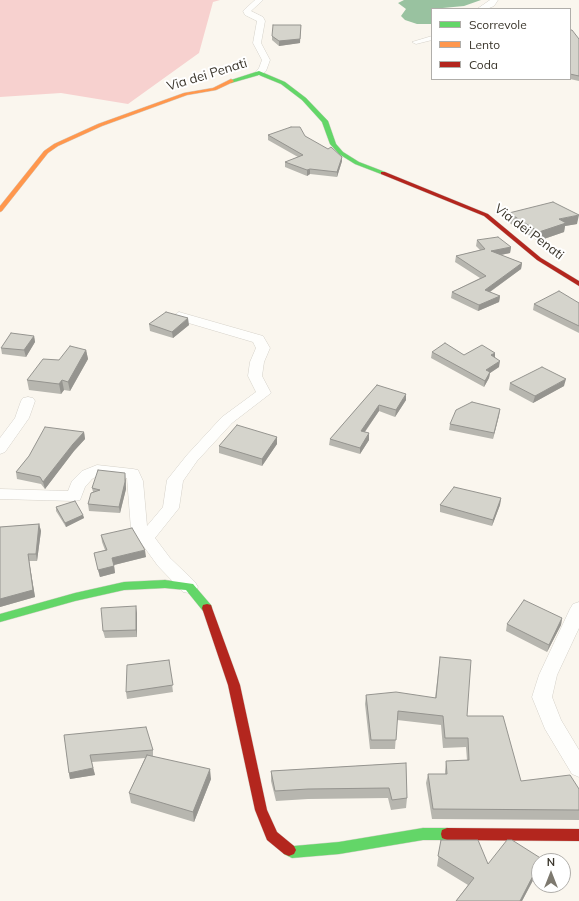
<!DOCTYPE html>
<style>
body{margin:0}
#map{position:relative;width:579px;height:901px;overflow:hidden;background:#faf6ee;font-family:Mulish,sans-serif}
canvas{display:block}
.legend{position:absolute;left:431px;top:8px;width:140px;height:72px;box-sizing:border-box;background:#fff;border:1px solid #b0aeaa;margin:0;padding:5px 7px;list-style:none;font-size:12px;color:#3a352b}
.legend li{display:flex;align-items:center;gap:8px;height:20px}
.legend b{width:20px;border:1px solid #b0aeaa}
.north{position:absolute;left:531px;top:853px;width:40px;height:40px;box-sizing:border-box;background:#fff;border:1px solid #b0aeaa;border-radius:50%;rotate:0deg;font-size:11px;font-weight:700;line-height:16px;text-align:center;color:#3a352b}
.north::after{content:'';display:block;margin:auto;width:14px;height:18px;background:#7d796f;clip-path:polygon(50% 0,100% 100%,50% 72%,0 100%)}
</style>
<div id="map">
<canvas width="579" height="901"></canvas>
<ul class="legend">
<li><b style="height:5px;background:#63d668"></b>Scorrevole</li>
<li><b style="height:5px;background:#ff974d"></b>Lento</li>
<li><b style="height:5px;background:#b3261e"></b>Coda</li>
</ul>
<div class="north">N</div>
</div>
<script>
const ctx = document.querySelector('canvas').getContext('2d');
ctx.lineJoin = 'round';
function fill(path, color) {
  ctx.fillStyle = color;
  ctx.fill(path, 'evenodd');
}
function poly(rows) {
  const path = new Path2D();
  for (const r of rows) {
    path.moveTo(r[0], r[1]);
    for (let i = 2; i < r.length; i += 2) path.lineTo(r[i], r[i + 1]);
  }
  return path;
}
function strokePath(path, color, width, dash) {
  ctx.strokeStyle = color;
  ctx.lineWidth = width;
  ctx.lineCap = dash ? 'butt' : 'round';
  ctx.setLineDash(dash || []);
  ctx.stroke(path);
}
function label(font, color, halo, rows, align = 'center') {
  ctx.font = font + ' Mulish,sans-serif';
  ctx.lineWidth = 4;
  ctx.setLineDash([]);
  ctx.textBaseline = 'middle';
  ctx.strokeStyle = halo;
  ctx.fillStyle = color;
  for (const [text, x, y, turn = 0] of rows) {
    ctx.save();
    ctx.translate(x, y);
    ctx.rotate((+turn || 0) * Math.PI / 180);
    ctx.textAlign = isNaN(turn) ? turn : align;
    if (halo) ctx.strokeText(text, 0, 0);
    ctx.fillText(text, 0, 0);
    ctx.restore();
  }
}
const green = poly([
 [0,0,220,0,213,2,199,53,128,104,61,93,0,97]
]);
const water = poly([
 [404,0,481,0,464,6,432,9,432,24,417,24,405,20,401,16,406,9,398,3]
]);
const street = poly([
 [255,0,263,0,251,11,263,17,265,21,261,43,270,60,266,71,259,76,255,73,259,68,262,60,253,43,257,21,245,15,243,11,255,0],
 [490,0,498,0,494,6,487,9,477,9,490,0],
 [432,36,432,40,416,44,412,42,432,36],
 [179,312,263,336,270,348,264,362,262,376,271,393,232,423,197,461,183,481,179,508,155,538,170,558,195,582,198,587,195,592,189,593,183,592,158,566,131,529,127,478,99,475,92,479,85,487,80,500,74,501,0,499,0,489,68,491,72,481,82,471,97,465,133,469,138,470,143,481,147,526,163,507,167,480,187,455,222,417,256,392,248,376,250,362,256,348,253,342,175,319,173,316,179,312],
 [28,397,33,398,35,401,29,418,5,452,0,454,0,438,15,418,21,401,23,398,28,397],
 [579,602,579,628,557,675,552,697,561,720,579,750,579,777,572,774,545,729,532,697,539,675,570,609,573,604,579,602]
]);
const fast = poly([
 [259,71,285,82,306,98,328,121,336,144,343,152,359,162,385,172,385,174,381,174,355,164,339,154,330,144,322,122,302,100,281,84,259,75,231,83,228,81,259,71],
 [165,580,193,584,211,605,212,608,211,611,207,612,203,611,186,590,165,588,124,590,75,601,0,622,0,614,75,593,124,582,165,580],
 [423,828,447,828,452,830,453,834,452,838,447,840,423,840,339,854,292,858,284,854,282,850,284,846,289,844,294,846,339,842,423,828]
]);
const slow = poly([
 [231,79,234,81,233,82,216,90,187,95,102,126,58,146,48,153,2,211,0,212,0,206,44,151,54,144,98,124,184,93,213,88,231,79]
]);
const jam = poly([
 [381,172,385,172,488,214,541,258,579,281,579,286,537,260,484,216,381,174,381,172],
 [207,604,211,605,212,608,240,685,267,810,277,832,294,846,296,850,294,854,289,856,284,854,267,840,255,810,228,685,202,608,203,605,207,604],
 [447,828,579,829,579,841,447,840,442,838,441,834,442,830,447,828]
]);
const wall = poly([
 [570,30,579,39,579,81,570,79],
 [272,36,300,43,279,46,272,40],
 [268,135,305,136,342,161,337,177,310,174,307,176,285,167,285,162,298,157,268,140],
 [509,213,577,224,565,226,564,232,538,241,508,222],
 [477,240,511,247,510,253,501,255,522,263,521,269,490,292,500,296,499,302,478,311,451,298,452,292,480,278,455,262,456,256,480,250,476,246],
 [579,303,579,333,533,310,534,304],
 [149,324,189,325,173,338,150,331],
 [34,336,35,342,26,357,2,354,1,348],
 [86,350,88,359,70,391,64,390,61,394,29,390,27,380,59,360],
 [432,352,464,355,495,353,495,357,499,367,490,373,489,378,484,387,431,358],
 [510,383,564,386,533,403,509,390],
 [377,385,406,400,395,417,379,411,365,432,369,440,360,454,329,445,330,439],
 [500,409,493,439,449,430,450,424],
 [84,432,85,439,74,451,45,489,41,484,17,479,16,472,29,456],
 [277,437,277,444,262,466,219,453,219,446],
 [126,479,126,489,120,513,89,511,88,504,93,492,92,488],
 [501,498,500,505,492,526,440,512,440,505],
 [56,507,83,515,84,518,66,527,56,511],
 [39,524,41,531,37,561,29,561,35,597,0,607,0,527],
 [101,535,146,557,114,565,115,573,100,577,94,553,105,550,102,542],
 [137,613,137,637,105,638,103,631],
 [562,618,561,625,547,652,506,631,507,624],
 [169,660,173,692,127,699,126,692],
 [439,666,467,716,521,781,579,789,579,820,432,819,426,783,428,774,445,774,445,771,446,761,467,760,466,747,443,748,441,725,397,720,395,749,370,749,365,704,366,695,435,698],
 [64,735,153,750,153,756,211,779,194,822,131,803,129,793,145,758,92,762,95,775,70,779,69,773],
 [406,763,407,798,406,808,391,810,388,798,308,799,276,801,271,781,271,771],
 [441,840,488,864,539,869,522,901,456,901,468,885,437,866]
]);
const shadedWall = poly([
 [301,25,300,43,279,46,279,41],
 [342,157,342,161,337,177,337,172],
 [310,169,310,174,307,176,307,170],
 [579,215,577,224,565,226,564,232,538,241,539,232,559,219],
 [511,247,510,253,490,257,491,251],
 [522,263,521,269,484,296,485,290],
 [500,296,499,302,478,311,479,305],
 [188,318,189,325,173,338,172,332],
 [34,336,35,342,26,357,24,350],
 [86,350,88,359,70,391,68,382],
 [495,353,495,359,491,355],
 [500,361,499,367,490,373,489,378,484,387,486,370],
 [566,379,564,386,533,403,535,396],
 [62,380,64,390,61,394,59,384],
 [406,394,406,400,395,417,396,410],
 [379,405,379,411,361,437,361,431],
 [500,409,499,416,493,439,494,433],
 [84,432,85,439,74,451,45,489,43,482,73,444],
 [369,433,369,440,360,454,360,448],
 [277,437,277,444,262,466,262,459],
 [125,473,126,489,120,513,119,507],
 [501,498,500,505,492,526,493,520],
 [83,515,84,518,66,527,65,523],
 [39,524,41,531,37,561,36,554],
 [145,550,146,557,114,565,112,558],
 [28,554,35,597,0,607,0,599],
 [114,566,115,573,100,577,98,570],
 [136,606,137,613,137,637,136,630],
 [562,618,561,625,547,652,549,645],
 [93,768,95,775,70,779,69,773],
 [210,769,211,779,194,822,193,812],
 [539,864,539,869,522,901,520,901]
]);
const building = poly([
 [273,25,301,25,300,39,279,41,272,36,273,25],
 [570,30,572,30,579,39,579,76,570,74,570,30],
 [291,127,300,127,305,136,328,149,331,147,342,157,337,172,310,169,307,170,285,162,303,155,268,135,291,127],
 [553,202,579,215,559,219,566,223,539,232,509,213,553,202],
 [498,237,511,247,491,251,522,263,485,290,500,296,479,305,452,292,486,276,456,256,485,249,477,240,498,237],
 [559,291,579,303,579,326,534,304,559,291],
 [166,312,188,318,172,332,149,324,166,312],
 [11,333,34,336,24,350,1,348,11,333],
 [445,343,464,355,482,345,495,353,491,355,500,361,486,370,490,372,485,381,432,352,445,343],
 [70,346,86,350,68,382,62,380,59,384,27,380,43,359,59,360,70,346],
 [542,367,566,379,535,396,510,383,542,367],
 [377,385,406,394,396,410,379,405,361,431,369,433,360,448,330,439,377,385],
 [472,402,500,409,494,433,450,424,456,410,472,402],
 [237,425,277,437,262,459,219,446,237,425],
 [45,427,84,432,73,444,43,482,40,477,16,472,29,456,45,427],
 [98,470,125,473,125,482,119,507,88,504,91,493,100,490,92,488,98,470],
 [454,487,501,498,493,520,440,505,454,487],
 [75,501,83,515,65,523,56,507,75,501],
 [39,524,36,554,28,554,33,590,0,599,0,527,39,524],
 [132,528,145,550,112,558,114,566,98,570,94,553,107,550,101,535,132,528],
 [524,600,562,618,549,645,507,624,524,600],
 [136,606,136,630,103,631,101,608,136,606],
 [440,657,471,660,467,716,503,716,521,781,570,775,579,789,579,810,433,809,428,774,447,774,446,761,469,760,468,738,445,738,443,716,398,711,396,740,371,740,366,695,396,692,436,698,440,657],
 [169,660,173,685,126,692,127,665,169,660],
 [146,727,153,750,90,755,93,768,69,773,64,735,146,727],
 [147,755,210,769,193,812,129,793,147,755],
 [406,763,407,798,392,800,389,788,308,789,275,791,271,771,406,763],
 [441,840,478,840,488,864,507,840,512,840,542,859,541,861,539,861,539,864,520,901,456,901,474,878,438,856,441,840]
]);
const farStreetnames = [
 ["Via dei Penati",207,75,-17],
 ["Via dei Penati",529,232,37]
];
fill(green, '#f7d1cf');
fill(water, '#99c2a0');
strokePath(street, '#d5d1c9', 1);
strokePath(fast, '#d5d1c9', 1);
strokePath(slow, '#d5d1c9', 1);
strokePath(jam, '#d5d1c9', 1);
fill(street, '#fefefc');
fill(fast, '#63d668');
fill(slow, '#ff974d');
fill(jam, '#b3261e');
fill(wall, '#b7b6af');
fill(shadedWall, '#95948f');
fill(building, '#d5d4cc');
strokePath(building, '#95948f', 1);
label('13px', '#3a352b', '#fff', farStreetnames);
</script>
